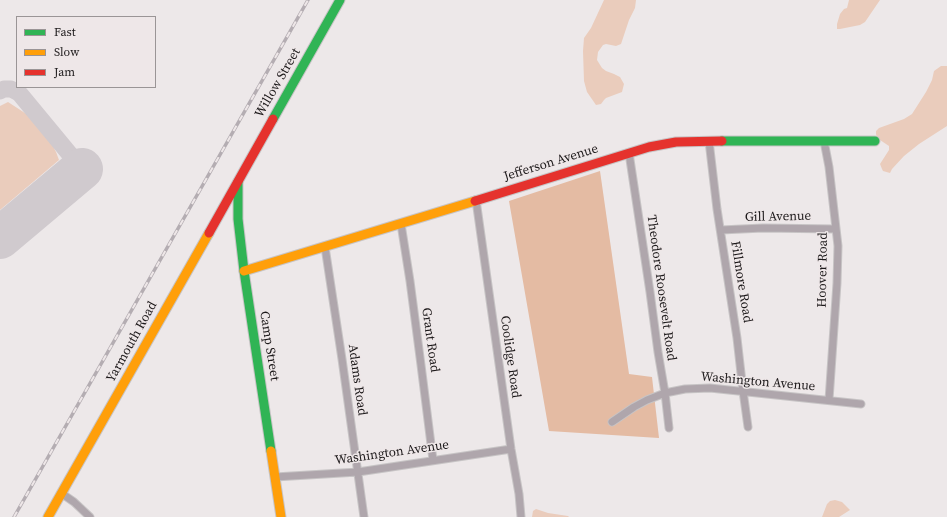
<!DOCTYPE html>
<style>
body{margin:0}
#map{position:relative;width:947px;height:517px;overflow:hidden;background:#ede8e9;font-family:"Source Serif 4",serif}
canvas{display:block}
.legend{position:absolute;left:16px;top:16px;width:140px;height:72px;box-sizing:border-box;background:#eee7e8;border:1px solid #9a9596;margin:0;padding:5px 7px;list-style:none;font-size:12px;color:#1c191a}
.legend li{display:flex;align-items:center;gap:8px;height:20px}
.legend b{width:20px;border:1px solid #9a9596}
</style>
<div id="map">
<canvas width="947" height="517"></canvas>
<ul class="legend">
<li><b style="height:5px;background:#30b455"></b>Fast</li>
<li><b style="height:5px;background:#ff9f0a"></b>Slow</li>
<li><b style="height:5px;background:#e5322d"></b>Jam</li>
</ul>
</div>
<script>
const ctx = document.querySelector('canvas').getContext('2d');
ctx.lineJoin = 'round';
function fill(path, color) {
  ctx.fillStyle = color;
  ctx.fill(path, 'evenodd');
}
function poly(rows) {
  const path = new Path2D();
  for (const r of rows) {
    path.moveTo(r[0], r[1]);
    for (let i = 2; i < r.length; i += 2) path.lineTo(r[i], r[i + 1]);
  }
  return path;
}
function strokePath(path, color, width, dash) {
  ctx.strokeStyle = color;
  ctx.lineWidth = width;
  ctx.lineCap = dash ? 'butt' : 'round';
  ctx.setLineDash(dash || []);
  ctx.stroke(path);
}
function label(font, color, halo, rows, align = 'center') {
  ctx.font = font + ' "Source Serif 4",serif';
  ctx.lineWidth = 3;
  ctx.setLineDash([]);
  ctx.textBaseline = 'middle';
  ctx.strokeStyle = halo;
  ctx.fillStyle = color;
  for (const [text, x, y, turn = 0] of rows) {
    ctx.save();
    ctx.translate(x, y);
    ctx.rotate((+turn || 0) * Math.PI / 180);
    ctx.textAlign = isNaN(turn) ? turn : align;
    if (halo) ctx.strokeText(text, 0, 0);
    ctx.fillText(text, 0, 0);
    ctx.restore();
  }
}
const green = poly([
 [604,0,636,0,635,8,629,20,621,44,616,46,606,44,603,45,598,52,597,60,602,68,606,71,614,74,620,77,624,84,622,92,606,98,604,100,601,104,596,105,587,92,584,81,583,51,584,38,591,28],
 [849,0,880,0,865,22,860,25,840,29,837,29,837,24,840,14,844,9,847,8],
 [941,66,947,66,947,126,919,144,904,156,892,169,890,173,883,171,882,169,880,164,889,150,889,146,877,138,876,134,876,131,879,128,904,119,912,114,926,92,932,80,934,71],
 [8,102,28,115,53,146,56,152,59,160,0,210,0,106],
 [835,500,842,502,850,510,839,517,822,517,827,504,830,501],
 [536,509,548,513,568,516,569,517,532,517,533,511]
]);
const forest = poly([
 [600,171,629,374,652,377,659,438,549,431,509,201]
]);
const taxiway = poly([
 [0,91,4,89,11,89,17,92,20,94,82,169]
]);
const runway = poly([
 [0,238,82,169]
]);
const street = poly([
 [709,141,717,209,737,338,743,391,748,427],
 [824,141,829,167,838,246,837,283,829,400],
 [629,153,650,292,658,352,665,393,669,428],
 [476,200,511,449,519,494,521,517],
 [401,224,410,281,421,365,433,460],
 [721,230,763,228,836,229],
 [325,247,342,359,364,517],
 [612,422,634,407,647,400,665,393,685,389,710,388,861,404],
 [275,477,358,472,511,449],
 [61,493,74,502,90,517]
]);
const fast = poly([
 [273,119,340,0],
 [722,141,875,141],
 [238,182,238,219,244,271,271,451]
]);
const slow = poly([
 [244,271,475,201],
 [271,451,281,517],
 [48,517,209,233]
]);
const jam = poly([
 [475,201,649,147,676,142,722,141],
 [209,233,273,119]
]);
const rail = poly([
 [14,517,308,0]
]);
const streetNames = [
 ["Willow Street",278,83,-60],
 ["Jefferson Avenue",551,163,-17],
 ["Gill Avenue",778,217,-1],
 ["Hoover Road",823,270,-89],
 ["Fillmore Road",741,282,81],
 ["Theodore Roosevelt Road",661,288,82],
 ["Grant Road",430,340,82],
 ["Yarmouth Road",132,342,-61],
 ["Camp Street",269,346,81],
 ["Coolidge Road",510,357,82],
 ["Adams Road",357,380,82],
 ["Washington Avenue",758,382,5],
 ["Washington Avenue",392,453,-8]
];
fill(green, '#eaccbc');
fill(forest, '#e4bba3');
strokePath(taxiway, '#d0cace', 17);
strokePath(runway, '#d0cace', 42);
strokePath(street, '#c7c4c5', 9);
strokePath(fast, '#c7c4c5', 11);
strokePath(slow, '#c7c4c5', 11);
strokePath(jam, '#c7c4c5', 11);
strokePath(street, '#afa6ac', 7);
strokePath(fast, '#30b455', 9);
strokePath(slow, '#ff9f0a', 9);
strokePath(jam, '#e5322d', 9);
strokePath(rail, '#b4adb2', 3.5);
strokePath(rail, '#eee7e8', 2, [6]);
label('13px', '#1c191a', '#eee7e8', streetNames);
</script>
